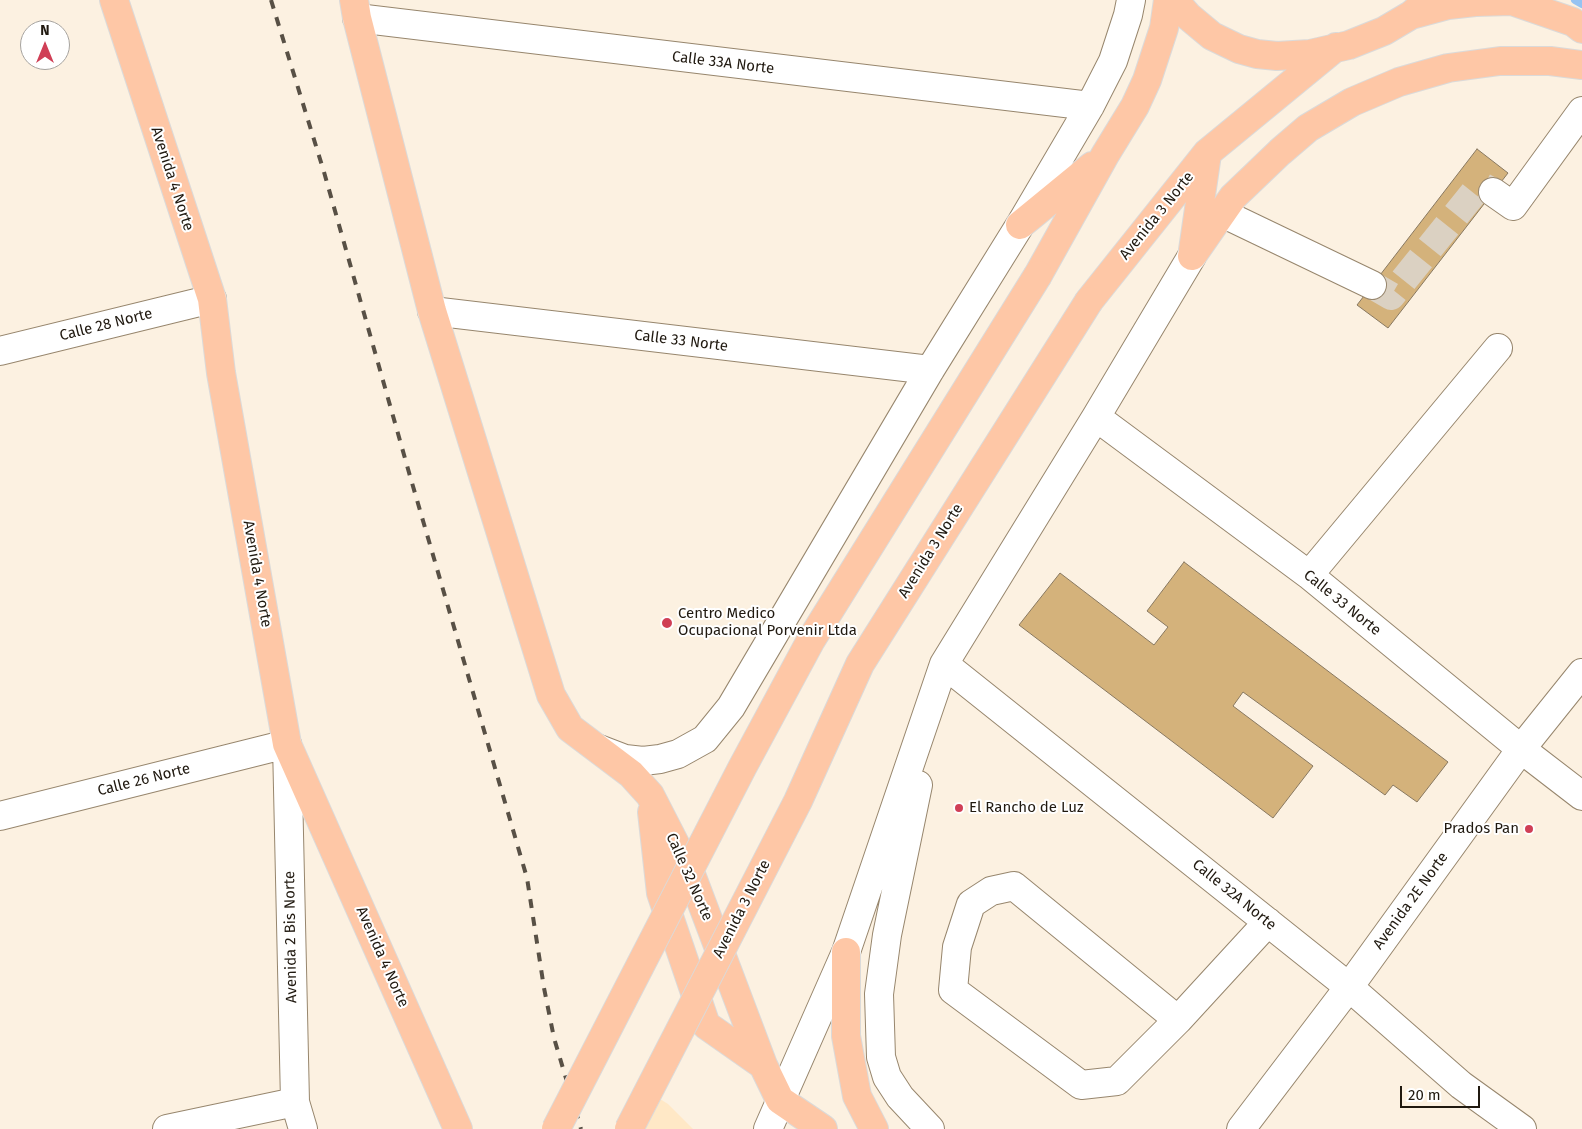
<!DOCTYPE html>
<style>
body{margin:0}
#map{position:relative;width:1582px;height:1129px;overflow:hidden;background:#fcf1e1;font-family:"Fira Sans",sans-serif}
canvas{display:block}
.north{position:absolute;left:20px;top:20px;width:50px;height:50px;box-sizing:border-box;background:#fff;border:1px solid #a6a39f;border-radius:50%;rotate:0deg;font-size:14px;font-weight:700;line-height:20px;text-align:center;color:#201910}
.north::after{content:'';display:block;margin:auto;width:18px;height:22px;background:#d03f56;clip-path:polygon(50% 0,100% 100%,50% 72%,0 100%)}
.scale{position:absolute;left:1400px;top:1086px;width:80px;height:22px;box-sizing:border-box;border:2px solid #201910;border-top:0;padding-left:6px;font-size:15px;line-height:18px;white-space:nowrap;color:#201910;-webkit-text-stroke:4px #fff;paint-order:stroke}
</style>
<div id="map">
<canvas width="1582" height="1129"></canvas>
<div class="north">N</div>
<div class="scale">20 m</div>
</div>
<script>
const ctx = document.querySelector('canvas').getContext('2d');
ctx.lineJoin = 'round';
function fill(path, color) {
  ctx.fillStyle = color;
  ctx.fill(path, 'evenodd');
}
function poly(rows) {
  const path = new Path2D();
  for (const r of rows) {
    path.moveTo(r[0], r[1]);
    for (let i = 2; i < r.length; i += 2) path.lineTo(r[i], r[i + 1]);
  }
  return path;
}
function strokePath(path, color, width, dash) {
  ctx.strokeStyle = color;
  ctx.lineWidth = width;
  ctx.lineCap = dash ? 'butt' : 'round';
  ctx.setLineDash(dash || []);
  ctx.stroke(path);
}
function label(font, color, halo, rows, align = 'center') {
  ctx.font = font + ' "Fira Sans",sans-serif';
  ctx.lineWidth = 4;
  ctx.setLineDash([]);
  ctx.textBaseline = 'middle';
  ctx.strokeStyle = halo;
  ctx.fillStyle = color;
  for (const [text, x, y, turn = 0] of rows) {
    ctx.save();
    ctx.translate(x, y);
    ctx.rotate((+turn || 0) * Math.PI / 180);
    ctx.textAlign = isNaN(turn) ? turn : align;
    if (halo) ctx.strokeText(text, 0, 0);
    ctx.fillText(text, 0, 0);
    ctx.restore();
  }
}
const built = poly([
 [649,1092,668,1104,693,1129,630,1129]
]);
const stream = poly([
 [1575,0,1582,4]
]);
const building = poly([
 [1477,149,1508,173,1388,328,1357,305,1477,149],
 [1184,562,1448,762,1417,802,1393,785,1385,795,1243,692,1233,706,1313,766,1273,818,1019,625,1060,573,1154,645,1168,627,1147,611,1184,562]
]);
const minorTunnel = poly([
 [1372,285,1391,296,1480,185,1493,192]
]);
const minor = poly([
 [357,18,1090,106],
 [1493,192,1513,206,1582,111],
 [1222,213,1372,285],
 [432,311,930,370],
 [0,351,212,299],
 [1096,417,1309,575,1521,749,1582,796],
 [1309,575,1498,348],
 [944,664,1349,987,1461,1085,1522,1129],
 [599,749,625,759,643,761,660,759,678,754,705,739,731,707,930,370,1020,225,1090,106,1113,61,1128,15,1131,0],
 [918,785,887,935,879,994,881,1057,887,1077,900,1097,930,1129],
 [0,816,287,744,295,1102,303,1129],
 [1178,1020,1014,886,991,891,971,904,957,947,953,990,1081,1085,1117,1081,1178,1020,1268,922],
 [167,1129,295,1102],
 [768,1129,846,952,944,664,1096,417,1192,256],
 [1241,1129,1349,987,1521,749,1582,673]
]);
const major = poly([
 [114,0,212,299,221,373,287,744,458,1129],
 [354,0,357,18,432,311,551,695,570,728,631,774,650,795,692,877,763,1065,780,1100,823,1129],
 [1174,0,1188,16,1212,36,1239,49,1257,54,1277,56,1310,54,1349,45,1384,31,1411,15,1429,0],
 [1411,15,1448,5,1475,2,1512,1,1573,22,1582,29],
 [1020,225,1092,166],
 [1193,250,1207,154],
 [1192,256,1233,197,1280,152,1308,128,1352,102,1399,82,1448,68,1500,61,1550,61,1582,65],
 [1038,275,1105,155,1135,106,1147,80,1164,28,1168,0],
 [1089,301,1207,153,1336,47],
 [652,812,661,893,706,1025,763,1065],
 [846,952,846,1036,857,1096,874,1129]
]);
const rail = poly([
 [271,0,324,172,410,476,527,878,544,988,554,1038,581,1129]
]);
const majorBridge = poly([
 [556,1129,742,768,811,640,1038,275],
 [629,1129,798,801,860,664,1089,301]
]);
const markers = [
 [667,623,6,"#d03f56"],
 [959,808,5,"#d03f56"],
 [1529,829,5,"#d03f56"]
];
const streetNames = [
 ["Calle 33A Norte",723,63,7],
 ["Avenida 4 Norte",172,179,72],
 ["Avenida 3 Norte",1157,216,-51],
 ["Calle 28 Norte",106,325,-14],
 ["Calle 33 Norte",681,341,7],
 ["Avenida 3 Norte",931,551,-58],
 ["Avenida 4 Norte",257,574,80],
 ["Calle 33 Norte",1342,603,39],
 ["Calle 26 Norte",144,780,-14],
 ["Calle 32 Norte",689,877,66],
 ["Calle 32A Norte",1234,895,39],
 ["Avenida 2E Norte",1411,901,-54],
 ["Avenida 3 Norte",742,909,-63],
 ["Avenida 2 Bis Norte",291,937,-91],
 ["Avenida 4 Norte",382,957,66]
];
const poiNames = [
 ["Centro Medico",678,614],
 ["Ocupacional Porvenir Ltda",678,631],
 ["El Rancho de Luz",969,808],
 ["Prados Pan",1519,829,"right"]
];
fill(built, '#ffe8c6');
strokePath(stream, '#96c3f2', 8);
fill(building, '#d4b27b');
strokePath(building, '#887860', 1);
strokePath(minorTunnel, '#dbd1c2', 28, [28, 14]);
strokePath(minor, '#97866d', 30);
strokePath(major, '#dbdad9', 30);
strokePath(minor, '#fff', 28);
strokePath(major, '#fec7a6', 28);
strokePath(rail, '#585045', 4, [9, 9]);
strokePath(majorBridge, '#dbdad9', 30, []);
strokePath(majorBridge, '#fec7a6', 28);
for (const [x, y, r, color] of markers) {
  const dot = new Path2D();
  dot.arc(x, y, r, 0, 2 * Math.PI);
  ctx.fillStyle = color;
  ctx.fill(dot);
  strokePath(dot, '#fff', 2);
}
label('15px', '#201910', '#fff', streetNames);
label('15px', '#201910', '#fff', poiNames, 'left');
</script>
